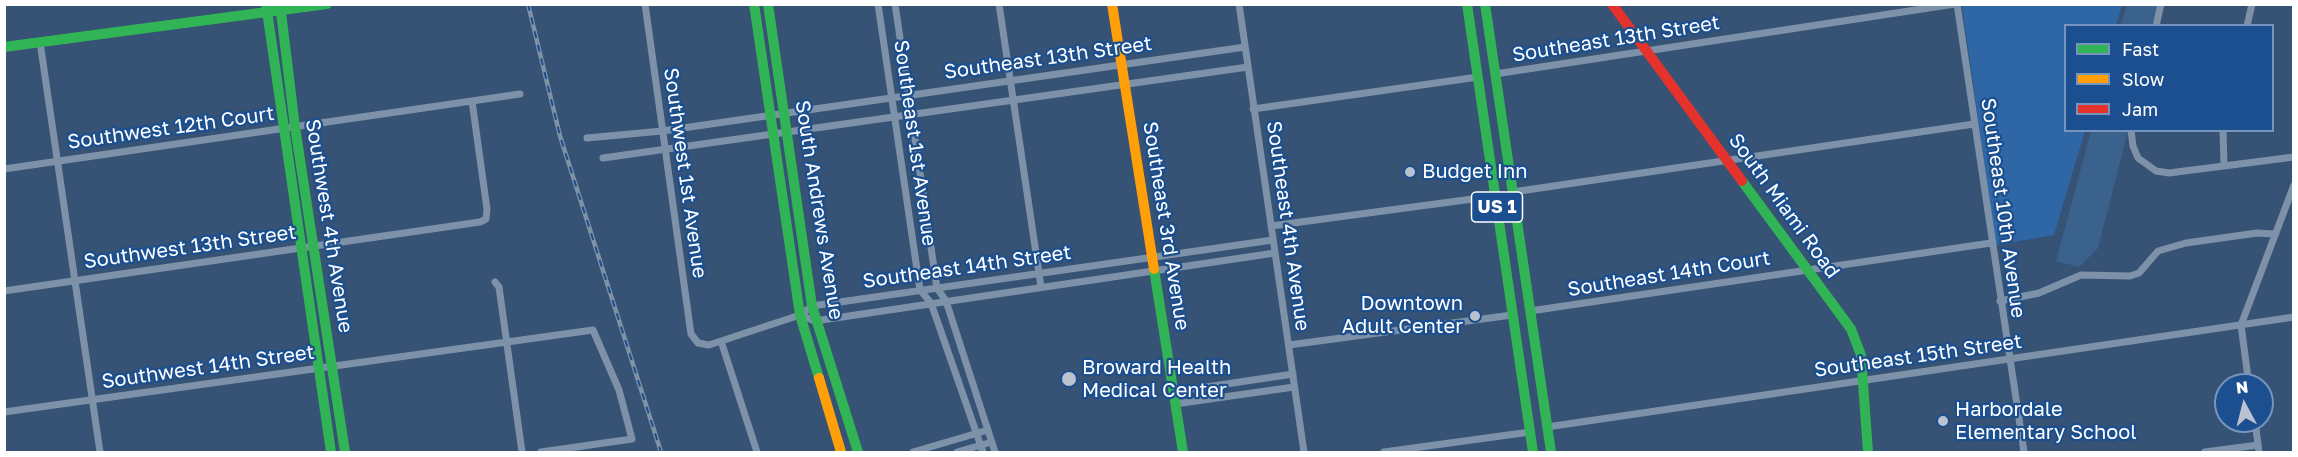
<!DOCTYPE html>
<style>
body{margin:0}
#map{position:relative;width:2298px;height:457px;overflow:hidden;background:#365274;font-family:"Golos Text",sans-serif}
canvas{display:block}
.frame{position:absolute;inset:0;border:6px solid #fff;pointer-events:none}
.legend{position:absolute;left:2064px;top:24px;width:210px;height:108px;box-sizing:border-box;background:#1b4f8f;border:2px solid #7695bc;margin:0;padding:8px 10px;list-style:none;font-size:18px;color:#fff}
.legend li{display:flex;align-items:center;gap:12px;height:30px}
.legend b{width:30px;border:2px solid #7695bc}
.north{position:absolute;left:2214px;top:373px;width:60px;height:60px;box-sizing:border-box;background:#1b4f8f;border:2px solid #7695bc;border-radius:50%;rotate:353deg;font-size:16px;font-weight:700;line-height:24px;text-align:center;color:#fff}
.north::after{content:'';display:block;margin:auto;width:21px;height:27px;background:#b9c2ce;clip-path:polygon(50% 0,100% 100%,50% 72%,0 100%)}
</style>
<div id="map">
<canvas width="2298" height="457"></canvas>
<div class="frame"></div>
<ul class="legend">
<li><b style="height:8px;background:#30b455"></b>Fast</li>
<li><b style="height:8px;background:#ff9f0a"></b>Slow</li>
<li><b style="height:8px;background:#e5322d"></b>Jam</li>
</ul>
<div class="north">N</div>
</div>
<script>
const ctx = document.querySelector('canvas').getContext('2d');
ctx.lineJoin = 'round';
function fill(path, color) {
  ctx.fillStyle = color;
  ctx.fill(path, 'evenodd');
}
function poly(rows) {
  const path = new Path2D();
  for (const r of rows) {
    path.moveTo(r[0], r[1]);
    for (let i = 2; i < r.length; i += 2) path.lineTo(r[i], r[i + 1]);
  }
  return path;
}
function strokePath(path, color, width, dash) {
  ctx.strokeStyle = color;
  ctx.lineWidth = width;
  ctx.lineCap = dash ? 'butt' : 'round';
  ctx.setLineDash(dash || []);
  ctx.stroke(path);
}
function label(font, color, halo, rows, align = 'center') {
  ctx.font = font + ' "Golos Text",sans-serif';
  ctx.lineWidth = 4.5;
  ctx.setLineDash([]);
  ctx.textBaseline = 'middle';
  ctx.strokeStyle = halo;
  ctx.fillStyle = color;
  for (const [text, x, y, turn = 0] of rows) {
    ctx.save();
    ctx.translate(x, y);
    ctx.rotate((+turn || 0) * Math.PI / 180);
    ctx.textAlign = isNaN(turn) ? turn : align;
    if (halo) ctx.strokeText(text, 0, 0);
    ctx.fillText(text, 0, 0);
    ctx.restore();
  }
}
const green = poly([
 [1962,5,2122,5,2116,25,2066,26,2066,130,2085,131,2054,235,1996,245]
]);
const water = poly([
 [2127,5,2158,5,2153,25,2120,26],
 [2091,131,2128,131,2098,248,2079,267,2056,261]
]);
const street = poly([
 [645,4,691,334,698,343,709,345,800,315,812,306,1273,240],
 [878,4,920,290,931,303,983,452],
 [895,4,937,288,946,301,995,452],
 [999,4,1041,287],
 [1239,4,1304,452],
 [1957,4,2024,452],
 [2156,26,2161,4],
 [2247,26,2252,4],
 [40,42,100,452],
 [1495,74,1955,4],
 [1253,109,1478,77],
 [2131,130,2133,146,2138,158,2156,171,2169,173,2294,157],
 [2223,130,2224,165],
 [587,138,662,131,1245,47],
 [603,158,1248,67],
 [4,169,520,94],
 [1513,192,1974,124],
 [1271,226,1495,196],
 [495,282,499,287,522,452],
 [4,291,480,222,486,219,487,209,472,101],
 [2000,301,2039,293,2081,275,2130,276,2139,273,2158,251,2186,243,2257,233,2274,234],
 [1530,311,1991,243],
 [800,315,815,321,1275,253],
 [721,341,757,452],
 [1289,345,1512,315],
 [2249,385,2241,325,2294,185],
 [1173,392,1293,374],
 [1175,404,1294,387],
 [4,412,593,330,619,390,632,439,541,452],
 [2255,421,2259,452],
 [1547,427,2294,317],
 [913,452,988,430],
 [957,452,992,442],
 [1384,452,1530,432],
 [2205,452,2258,445]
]);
const fast = poly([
 [266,4,331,452],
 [280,4,295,127,345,452],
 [754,4,800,315,819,378],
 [768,4,812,306,858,452],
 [1467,4,1533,452],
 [1485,4,1551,452],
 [4,47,327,4],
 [1742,181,1851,329,1861,355,1868,452],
 [1154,269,1183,452]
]);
const slow = poly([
 [1112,4,1154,269],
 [819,378,841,452]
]);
const jam = poly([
 [1612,4,1742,181]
]);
const rail = poly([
 [528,4,560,136,661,452]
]);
const markers = [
 [1410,172,6,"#b9c2ce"],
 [1475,316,6,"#b9c2ce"],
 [1069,379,8,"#b9c2ce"],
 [1943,421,6,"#b9c2ce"]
];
const shields = [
 [1497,207,51]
];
const shieldNames = [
 ["US 1",1497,207]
];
const streetNames = [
 ["Southeast 13th Street",1616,39,-9],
 ["Southeast 13th Street",1048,58,-8],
 ["Southwest 12th Court",171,128,-8],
 ["Southeast 1st Avenue",915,143,82],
 ["Southwest 1st Avenue",685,173,82],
 ["South Miami Road",1784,206,54],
 ["Southeast 10th Avenue",2003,208,82],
 ["South Andrews Avenue",819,210,81],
 ["Southwest 4th Avenue",329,226,81],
 ["Southeast 3rd Avenue",1166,226,81],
 ["Southeast 4th Avenue",1288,226,82],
 ["Southwest 13th Street",190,247,-8],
 ["Southeast 14th Street",967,267,-8],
 ["Southeast 14th Court",1669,274,-9],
 ["Southeast 15th Street",1918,356,-8],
 ["Southwest 14th Street",208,367,-8]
];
const poiNames = [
 ["Budget Inn",1422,172],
 ["Downtown",1463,304,"right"],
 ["Adult Center",1463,327,"right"],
 ["Broward Health",1082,368],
 ["Medical Center",1082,391],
 ["Harbordale",1955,410],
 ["Elementary School",1955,433]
];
fill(green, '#2f66a5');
fill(water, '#3b618d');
strokePath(street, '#7d92a8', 7);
strokePath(fast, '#30b455', 10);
strokePath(slow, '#ff9f0a', 10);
strokePath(jam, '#e5322d', 10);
strokePath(rail, '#7e92a7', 4.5);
strokePath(rail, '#1b4f8f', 2, [7]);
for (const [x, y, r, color] of markers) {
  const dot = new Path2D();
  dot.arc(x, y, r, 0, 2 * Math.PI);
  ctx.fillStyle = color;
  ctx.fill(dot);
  strokePath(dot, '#1b4f8f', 2);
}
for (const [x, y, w] of shields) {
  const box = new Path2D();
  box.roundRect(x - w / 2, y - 15, w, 30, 4.5);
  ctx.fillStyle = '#1b4f8f';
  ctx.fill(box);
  strokePath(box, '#fff', 1.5);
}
label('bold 18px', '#fff', null, shieldNames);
label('20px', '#fff', '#1b4f8f', streetNames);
label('20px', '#fff', '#1b4f8f', poiNames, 'left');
</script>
